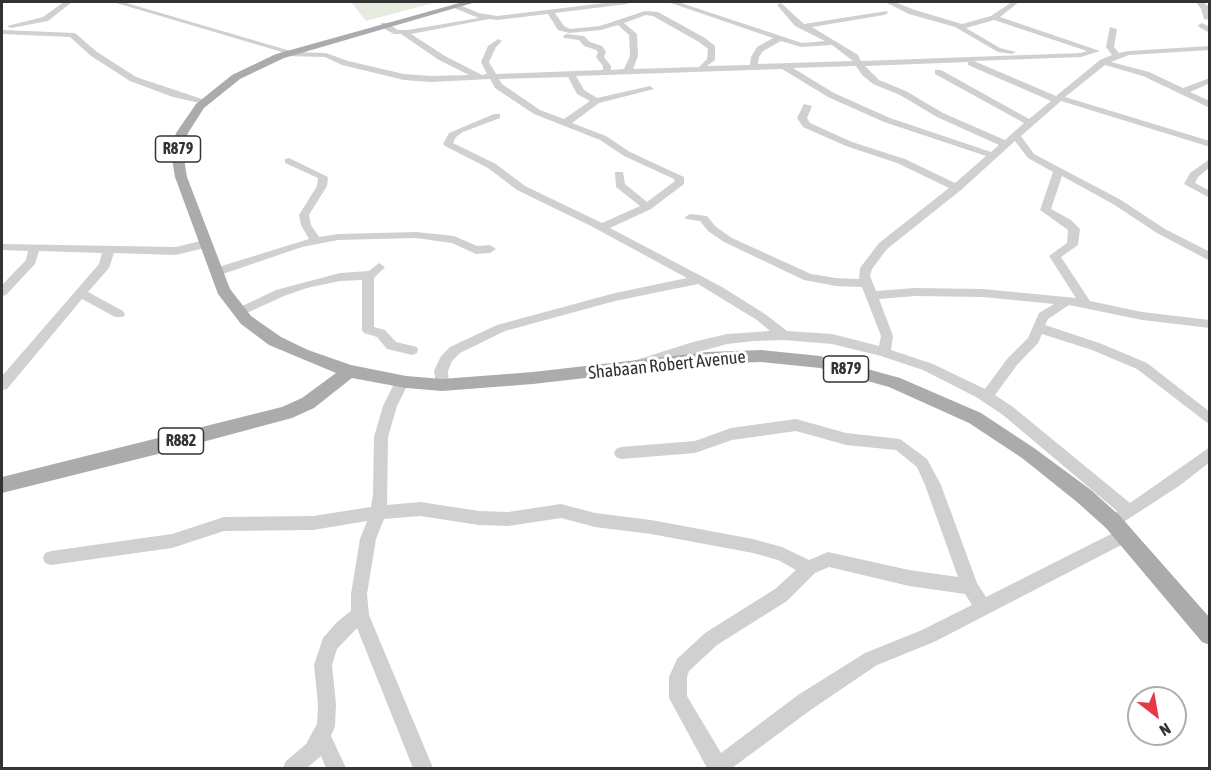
<!DOCTYPE html>
<style>
body{margin:0}
#map{position:relative;width:1211px;height:770px;overflow:hidden;background:#fff;font-family:"Asap Condensed",sans-serif}
canvas{display:block}
.frame{position:absolute;inset:0;border:3px solid #333;pointer-events:none}
.north{position:absolute;left:1127px;top:686px;width:60px;height:60px;box-sizing:border-box;background:#fff;border:2px solid #adadad;border-radius:50%;rotate:149deg;font-size:16px;font-weight:700;line-height:24px;text-align:center;color:#333}
.north::after{content:'';display:block;margin:auto;width:21px;height:27px;background:#e63946;clip-path:polygon(50% 0,100% 100%,50% 72%,0 100%)}
</style>
<div id="map">
<canvas width="1211" height="770"></canvas>
<div class="frame"></div>
<div class="north">N</div>
</div>
<script>
const ctx = document.querySelector('canvas').getContext('2d');
ctx.lineJoin = 'round';
function fill(path, color) {
  ctx.fillStyle = color;
  ctx.fill(path, 'evenodd');
}
function poly(rows) {
  const path = new Path2D();
  for (const r of rows) {
    path.moveTo(r[0], r[1]);
    for (let i = 2; i < r.length; i += 2) path.lineTo(r[i], r[i + 1]);
  }
  return path;
}
function label(font, color, halo, rows, align = 'center') {
  ctx.font = font + ' "Asap Condensed",sans-serif';
  ctx.lineWidth = 6;
  ctx.setLineDash([]);
  ctx.textBaseline = 'middle';
  ctx.strokeStyle = halo;
  ctx.fillStyle = color;
  for (const [text, x, y, turn = 0] of rows) {
    ctx.save();
    ctx.translate(x, y);
    ctx.rotate((+turn || 0) * Math.PI / 180);
    ctx.textAlign = isNaN(turn) ? turn : align;
    if (halo) ctx.strokeText(text, 0, 0);
    ctx.fillText(text, 0, 0);
    ctx.restore();
  }
}
function strokePath(path, color, width, dash) {
  ctx.strokeStyle = color;
  ctx.lineWidth = width;
  ctx.lineCap = dash ? 'butt' : 'round';
  ctx.setLineDash(dash || []);
  ctx.stroke(path);
}
const green = poly([
 [351,2,437,2,366,21]
]);
const minor = poly([
 [64,2,72,2,48,21,11,28,7,26,43,17,64,2],
 [113,2,123,2,294,52,326,53,348,61,404,74,431,76,469,75,439,60,401,34,394,34,381,27,381,23,387,23,398,30,408,30,479,18,454,8,454,4,457,4,479,13,497,16,613,2,630,2,627,4,555,13,564,26,570,29,600,26,645,11,658,12,705,38,715,46,715,60,707,66,750,65,751,57,757,47,773,38,668,2,678,2,802,43,825,41,795,26,777,5,781,3,804,24,887,11,888,13,884,15,812,27,858,55,861,61,1081,53,1087,51,994,20,966,28,1000,48,1016,52,1012,54,998,52,955,27,909,14,885,2,894,2,915,10,962,24,991,16,1012,2,1019,2,1000,17,1100,51,1081,57,974,61,1056,96,1100,60,1112,55,1106,47,1110,27,1117,29,1114,47,1119,53,1128,51,1210,46,1210,50,1129,55,1111,62,1149,72,1183,88,1210,78,1210,83,1190,92,1210,101,1210,108,1143,76,1105,65,1065,97,1210,141,1210,147,1061,101,1021,136,1034,154,1121,200,1165,229,1210,252,1210,261,1157,233,1113,204,1062,176,1051,209,1071,220,1080,229,1078,245,1061,257,1090,301,1142,312,1210,320,1210,328,1142,320,1069,305,1048,319,1045,325,1102,344,1147,363,1210,412,1210,425,1137,369,1092,350,1042,334,1038,343,1017,365,995,395,1013,407,1130,503,1210,447,1210,462,1179,486,1122,523,1116,521,1114,516,1117,511,1003,415,976,397,923,370,881,356,832,344,784,340,754,341,727,344,638,369,633,367,631,364,633,361,693,342,727,334,770,331,757,320,698,284,615,301,505,331,460,353,452,361,448,371,449,385,447,389,437,389,434,371,441,356,450,347,497,325,615,293,687,278,591,226,517,190,488,168,445,146,443,144,449,133,494,114,500,114,500,118,463,132,456,137,453,143,496,164,525,186,602,223,640,206,616,187,615,172,623,172,625,184,647,202,675,181,674,179,624,156,600,140,534,114,495,88,490,79,431,82,404,80,342,65,325,57,285,56,282,56,282,52,113,2],
 [548,14,558,30,569,33,601,30,618,25,629,35,630,56,624,69,611,70,611,66,604,57,606,52,602,46,590,42,584,36,567,34,563,36,564,38,579,40,584,46,596,50,598,52,596,57,603,66,603,70,496,74,489,62,496,47,502,41,498,39,488,46,481,62,487,74,482,75,445,56,411,34,489,19,497,20,548,14],
 [646,15,653,16,699,42,708,49,707,59,699,67,633,69,638,56,637,34,624,23,646,15],
 [781,41,801,47,832,45,853,61,758,64,759,57,763,51,781,41],
 [968,62,968,65,1051,101,1029,119,941,70,935,70,935,74,1024,123,1005,140,943,113,906,91,879,80,865,66,968,62],
 [856,66,862,75,873,84,900,95,937,117,999,145,991,152,890,118,834,93,793,68,856,66],
 [782,69,828,97,884,122,986,156,955,183,905,159,852,142,810,123,807,118,812,106,804,104,797,118,803,127,846,146,897,163,949,188,879,243,860,268,859,279,836,278,811,274,732,238,716,227,707,216,690,214,685,217,686,219,700,221,708,231,724,242,804,280,836,286,862,287,881,336,879,346,832,334,787,331,765,314,722,287,610,228,651,209,684,184,684,177,630,152,606,136,572,123,599,103,654,89,650,86,597,98,584,90,576,76,782,69],
 [568,77,577,94,590,101,564,119,540,110,502,84,499,79,568,77],
 [1015,141,1028,158,1053,172,1040,210,1068,230,1067,243,1049,256,1076,298,983,289,915,288,876,291,870,276,872,269,887,249,961,190,1015,141],
 [915,296,983,297,1054,304,1039,313,1028,338,1007,359,985,389,933,364,891,350,893,336,879,299,915,296],
 [1196,2,1203,2,1208,6,1210,20,1204,19,1201,9,1196,2],
 [1202,23,1210,27,1210,33,1199,27,1198,25,1202,23],
 [2,30,75,33,97,52,136,77,208,101,204,104,173,97,130,81,91,56,70,37,2,34,2,30],
 [289,158,328,177,327,186,309,215,311,225,319,237,338,234,416,232,454,236,477,246,490,245,496,249,490,253,476,254,452,243,416,238,338,240,302,247,220,275,212,275,210,272,212,269,309,239,301,225,299,215,317,186,318,178,285,163,285,159,289,158],
 [1210,159,1210,167,1198,177,1195,183,1210,191,1210,198,1184,184,1190,173,1210,159],
 [204,240,208,241,208,247,176,255,114,253,109,268,88,292,123,311,125,314,123,317,115,317,82,299,7,389,2,390,2,376,99,264,102,253,39,251,35,264,6,295,2,296,2,285,26,260,28,251,2,250,2,244,176,247,204,240],
 [379,263,385,267,374,278,374,327,385,330,396,342,417,347,418,350,417,353,412,355,387,349,377,337,364,333,362,330,362,280,340,281,307,288,284,296,240,316,234,312,236,309,276,290,340,273,369,271,379,263],
 [402,377,409,382,397,406,388,437,387,505,420,502,479,511,508,512,561,504,595,513,651,520,753,539,782,547,809,560,828,552,909,570,958,577,925,485,917,467,896,450,846,445,796,431,732,440,695,453,621,459,616,457,614,453,616,449,621,447,695,441,731,428,796,419,846,433,900,439,927,459,941,485,977,583,986,597,1119,530,1125,528,1131,530,1133,535,1131,540,934,642,877,665,812,709,732,768,707,768,669,698,669,677,677,659,705,633,775,589,796,570,778,560,753,553,651,534,595,527,561,518,508,526,479,525,420,516,384,519,376,539,367,594,369,615,433,768,413,768,357,628,337,649,332,665,336,704,335,726,331,736,346,768,326,768,321,756,307,768,283,768,286,761,306,744,317,724,318,704,314,665,323,638,337,622,351,611,351,594,360,539,367,521,313,530,224,531,172,548,51,565,45,563,43,558,45,553,51,551,172,534,224,517,313,516,371,507,373,494,374,437,383,406,397,378,402,377],
 [829,567,909,586,965,594,972,605,922,630,865,653,798,695,721,753,687,696,687,677,689,671,717,645,787,601,815,573,829,567]
]);
const major = poly([
 [463,2,476,2,284,58,240,79,204,108,188,133,183,153,187,177,230,289,251,316,281,337,308,350,351,365,406,376,442,379,533,372,707,352,761,350,820,356,900,378,981,413,1034,448,1091,490,1120,516,1210,618,1210,645,1202,642,1106,528,1077,502,1022,458,969,423,889,387,820,368,761,362,707,364,533,384,442,391,406,388,352,378,314,408,292,418,154,455,2,493,2,477,282,407,302,398,336,373,269,345,241,324,218,294,175,177,171,153,176,133,196,104,232,75,276,54,463,2]
]);
const shields = [
 [178,149,45],
 [846,369,45],
 [181,441,45]
];
const shieldNames = [
 ["R879",178,149],
 ["R879",846,369],
 ["R882",181,441]
];
const streetNames = [
 ["Shabaan Robert Avenue",667,365,-6]
];
fill(green, '#e6ecdf');
fill(minor, '#d0d0d0');
fill(major, '#ababab');
for (const [x, y, w] of shields) {
  const box = new Path2D();
  box.roundRect(x - w / 2, y - 13, w, 26, 4.5);
  ctx.fillStyle = '#fff';
  ctx.fill(box);
  strokePath(box, '#333', 1.5);
}
label('bold 16px', '#333', null, shieldNames);
label('18px', '#333', '#fff', streetNames);
</script>
